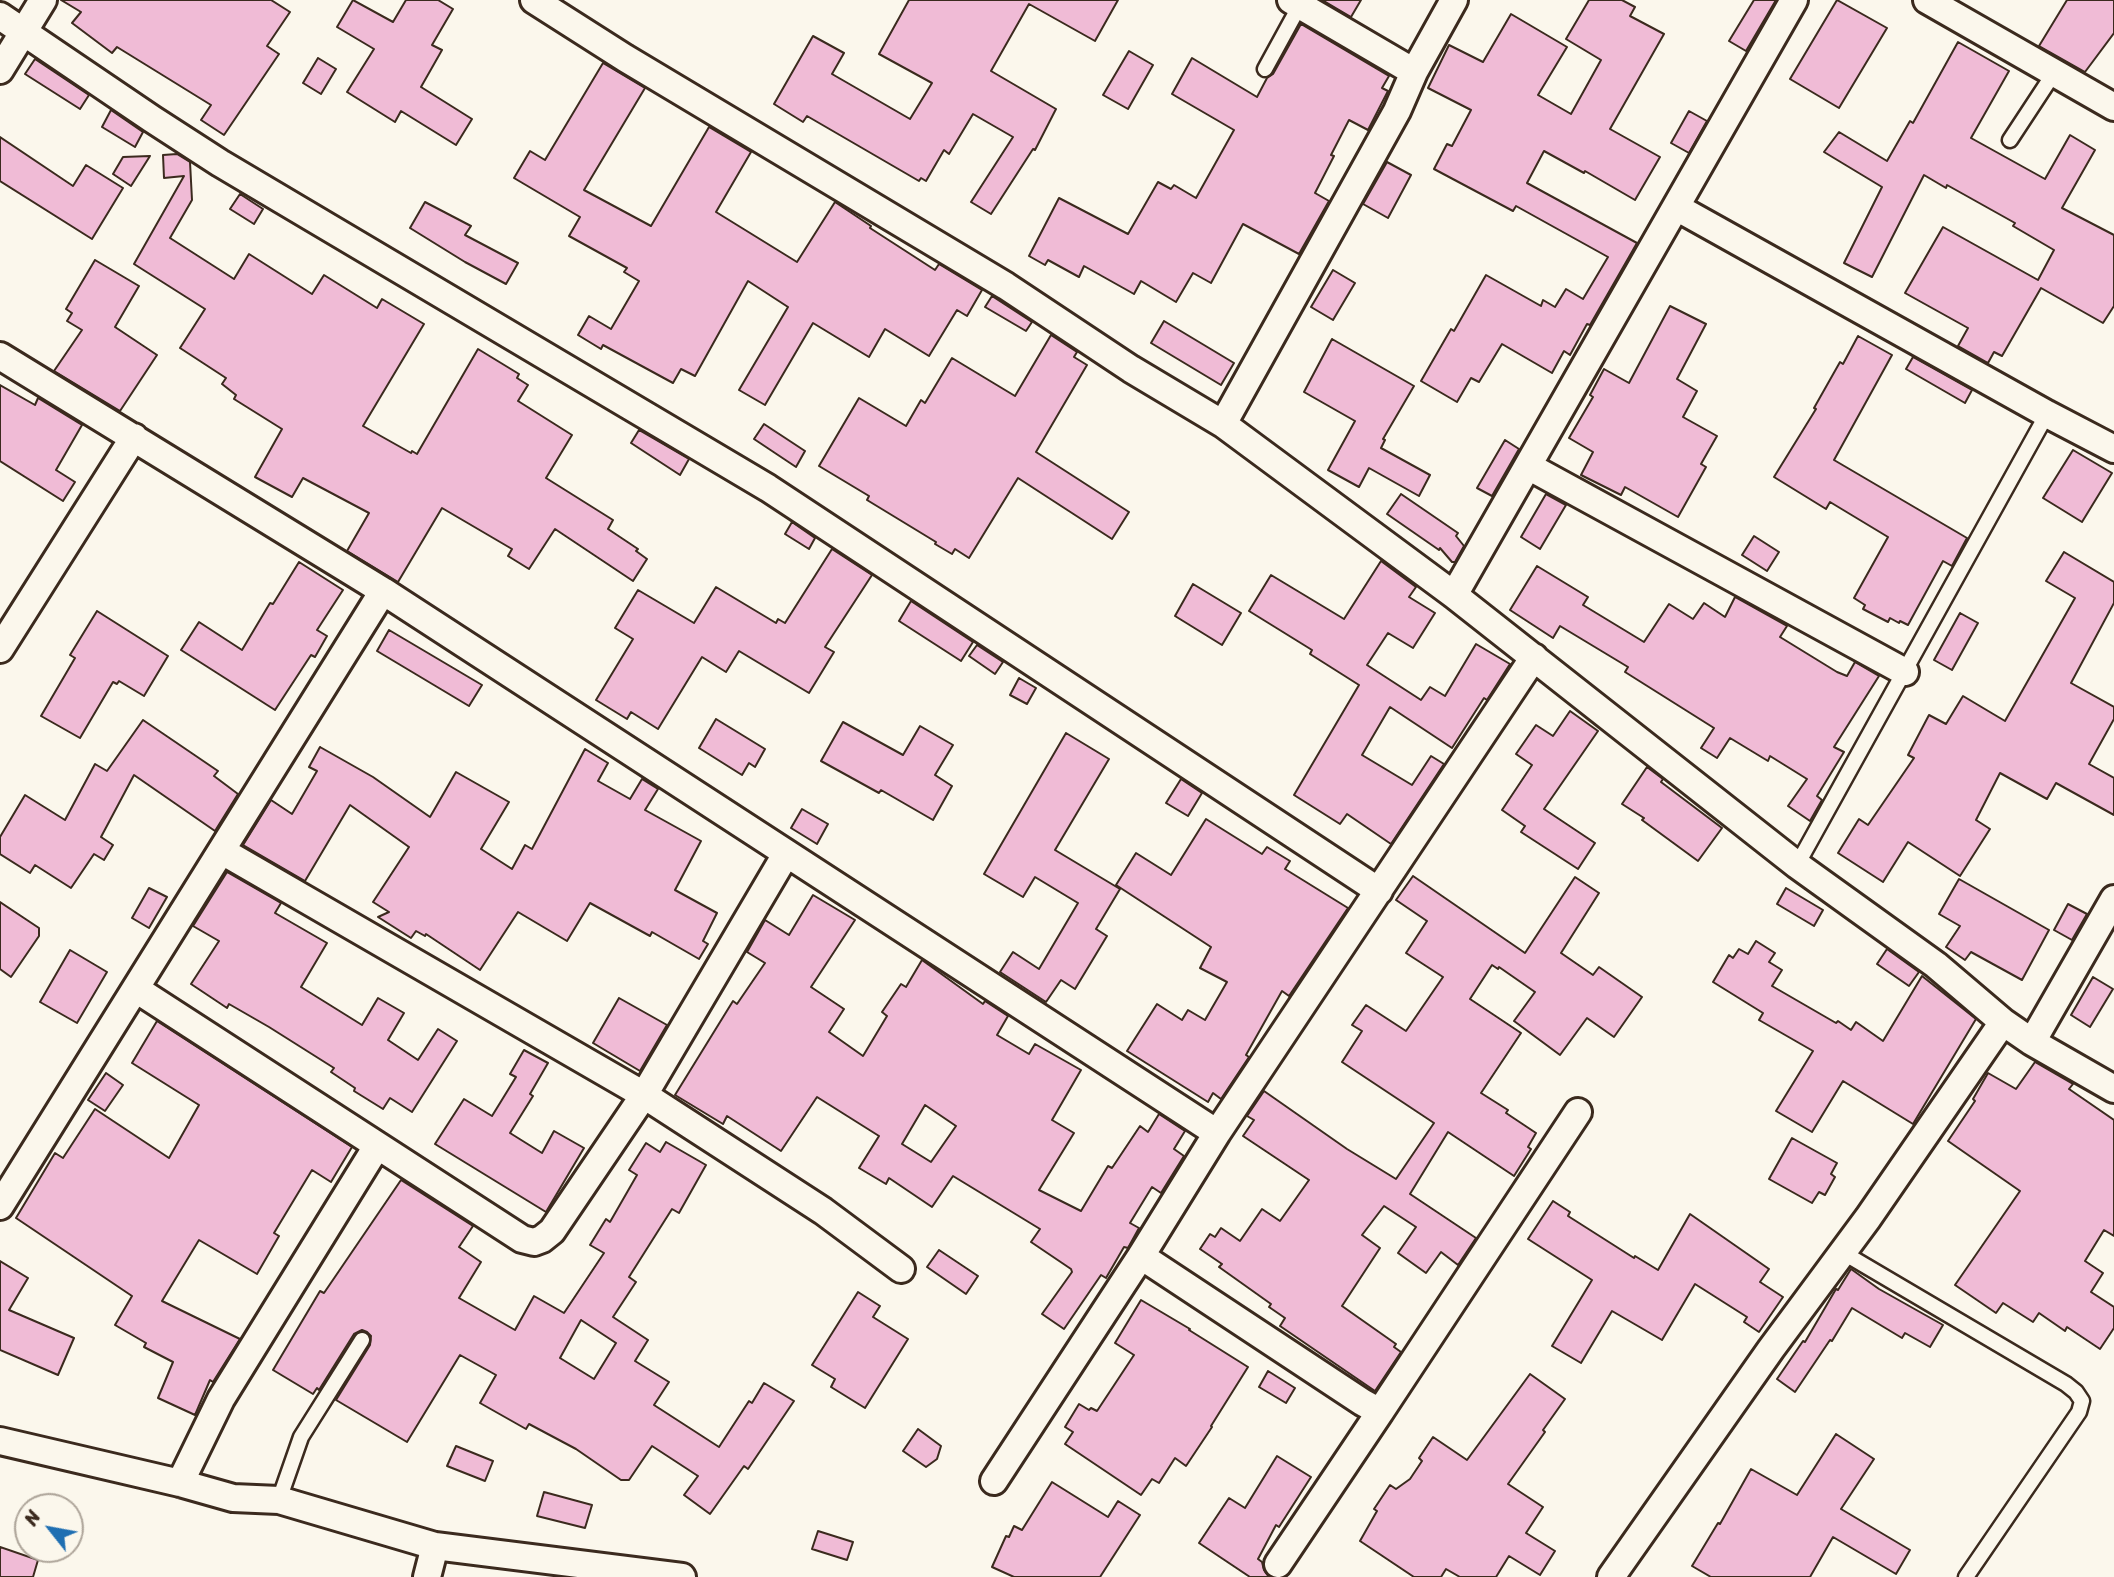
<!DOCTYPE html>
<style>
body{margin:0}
#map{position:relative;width:2114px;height:1577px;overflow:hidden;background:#fbf7ec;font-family:Sriracha,sans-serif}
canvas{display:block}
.north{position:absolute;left:14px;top:1493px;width:70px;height:70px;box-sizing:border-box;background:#fbf7ec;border:2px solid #aea59a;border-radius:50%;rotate:301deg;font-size:19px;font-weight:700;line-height:28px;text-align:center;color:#3b2a1e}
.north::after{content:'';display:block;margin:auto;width:24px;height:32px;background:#1f6fb2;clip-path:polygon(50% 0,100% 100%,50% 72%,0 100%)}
</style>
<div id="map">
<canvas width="2114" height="1577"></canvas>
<div class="north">N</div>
</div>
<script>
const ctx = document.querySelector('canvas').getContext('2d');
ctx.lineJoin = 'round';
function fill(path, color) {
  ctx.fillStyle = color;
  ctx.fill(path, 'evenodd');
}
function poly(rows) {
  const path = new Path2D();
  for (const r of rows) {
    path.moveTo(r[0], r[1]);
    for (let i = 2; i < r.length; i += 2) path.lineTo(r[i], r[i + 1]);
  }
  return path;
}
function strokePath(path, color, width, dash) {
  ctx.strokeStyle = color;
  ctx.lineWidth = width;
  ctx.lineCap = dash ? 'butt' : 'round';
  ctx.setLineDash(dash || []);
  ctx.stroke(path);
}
const building = poly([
 [61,0,271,0,290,12,267,46,279,54,224,135,201,120,211,105,117,47,112,53,72,23,81,12,61,0],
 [353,0,393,22,406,0,438,0,453,9,432,45,442,50,421,87,472,119,456,145,401,111,395,122,347,92,374,49,337,27,353,0],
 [909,0,1118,0,1095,41,1029,4,991,71,1056,109,1035,150,1033,149,991,214,971,202,1013,137,973,114,949,154,944,150,926,181,921,178,919,181,807,116,803,122,774,104,813,36,844,53,832,74,910,119,932,83,879,54,909,0],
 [1322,0,1361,0,1351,17,1322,0],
 [1589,0,1622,0,1635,7,1630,16,1664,34,1610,129,1660,157,1635,200,1585,171,1584,173,1544,151,1527,183,1637,243,1590,325,1587,324,1570,355,1564,351,1552,373,1502,344,1479,382,1471,378,1457,402,1421,381,1451,329,1454,331,1486,275,1541,306,1543,300,1555,307,1566,289,1583,299,1608,257,1516,206,1513,211,1434,169,1447,144,1452,146,1471,110,1428,88,1449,45,1483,62,1511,14,1567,47,1538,95,1571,114,1601,60,1566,39,1589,0],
 [1754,0,1776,0,1746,51,1729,41,1754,0],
 [1837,0,1887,28,1839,108,1790,79,1837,0],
 [2067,0,2114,0,2114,33,2085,72,2039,46,2067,0],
 [1301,24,1389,76,1382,88,1388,91,1368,130,1349,120,1331,155,1334,156,1315,193,1329,201,1299,254,1243,224,1211,283,1193,273,1176,302,1141,281,1134,294,1084,266,1079,277,1048,260,1045,265,1029,256,1059,198,1128,234,1158,182,1171,189,1174,185,1196,198,1234,130,1172,94,1192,58,1257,97,1267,78,1273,74,1301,24],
 [1958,42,2009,71,1971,138,2045,179,2070,135,2095,150,2062,208,2114,235,2114,306,2103,323,2041,288,2002,356,1994,352,1988,363,1958,346,1968,328,1905,293,1943,227,2038,280,2054,250,2013,226,2015,223,1947,185,1946,188,1924,175,1872,277,1844,263,1882,187,1824,152,1839,132,1887,161,1910,121,1913,123,1958,42],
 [1129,51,1153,65,1128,109,1103,95,1129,51],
 [318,58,336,69,321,94,303,83,318,58],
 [35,59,89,95,80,109,25,74,35,59],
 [603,63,645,88,584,190,651,226,709,127,751,152,716,212,797,262,835,202,871,226,870,228,935,270,939,264,982,290,967,316,957,310,929,356,885,329,869,357,813,323,765,405,739,390,788,307,748,281,695,376,681,369,673,383,603,345,601,349,578,335,589,316,611,329,639,281,624,272,627,268,569,236,580,217,514,178,530,151,545,160,603,63],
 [111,110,143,132,135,147,102,127,111,110],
 [1689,111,1707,121,1689,153,1671,143,1689,111],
 [0,137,73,186,86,165,123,188,92,239,0,181,0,137],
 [177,154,190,162,192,200,170,238,234,279,249,254,312,294,324,275,377,308,382,299,424,324,363,426,411,453,412,451,417,454,478,349,519,374,517,378,528,385,518,401,572,435,546,478,613,520,608,529,638,549,636,551,647,559,633,581,555,529,529,569,508,556,512,549,442,508,398,582,347,551,369,513,303,478,292,497,255,477,282,429,234,399,236,395,222,384,226,378,180,348,205,309,134,264,184,176,164,178,163,155,177,154],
 [150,156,131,186,113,174,123,157,150,156],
 [1387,162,1411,175,1388,218,1363,204,1387,162],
 [240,194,263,209,254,224,230,209,240,194],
 [425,202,471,226,465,235,518,263,506,284,465,262,410,228,425,202],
 [95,260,139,286,115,327,157,355,120,411,54,371,82,330,67,321,72,313,66,309,95,260],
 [1333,270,1355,283,1333,320,1311,307,1333,270],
 [992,296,1032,322,1026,331,985,307,992,296],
 [1670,306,1706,324,1677,379,1697,391,1683,417,1717,436,1701,464,1706,467,1678,517,1625,487,1621,495,1581,475,1593,452,1569,438,1593,397,1590,395,1604,369,1629,383,1670,306],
 [1164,321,1234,363,1221,385,1151,343,1164,321],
 [1051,335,1077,352,1074,357,1087,365,1036,452,1129,512,1112,539,1018,478,969,558,955,549,952,554,935,544,936,542,867,500,869,496,819,466,859,398,906,426,921,400,925,403,952,358,1015,396,1051,335],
 [1858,336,1892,355,1834,460,1967,538,1952,566,1943,561,1908,625,1900,621,1899,623,1890,618,1888,622,1863,609,1865,605,1854,598,1888,537,1830,502,1826,509,1774,477,1816,409,1814,408,1840,362,1843,364,1858,336],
 [1332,339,1414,386,1383,439,1385,440,1381,448,1430,475,1419,496,1369,468,1359,487,1328,470,1355,421,1304,392,1332,339],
 [1913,357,1972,390,1965,403,1906,369,1913,357],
 [0,385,35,405,38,398,82,425,56,470,75,482,63,501,0,461,0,385],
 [764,424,805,451,796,467,754,439,764,424],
 [639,430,689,459,680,475,631,443,639,430],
 [1505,440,1519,449,1492,496,1477,488,1505,440],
 [2073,450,2112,473,2082,522,2043,498,2073,450],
 [1401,494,1458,533,1456,536,1464,546,1455,562,1452,562,1440,548,1439,550,1387,514,1401,494],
 [1546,494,1566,505,1540,549,1521,537,1546,494],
 [792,522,815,538,809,549,785,534,792,522],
 [1754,536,1779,552,1767,571,1742,555,1754,536],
 [832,549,872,575,825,647,834,652,809,693,739,651,726,672,702,657,658,729,631,712,627,719,596,700,633,639,615,628,638,590,694,623,716,587,776,623,778,619,785,623,832,549],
 [2064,552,2114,582,2114,603,2071,683,2114,707,2114,719,2089,764,2114,778,2114,815,2056,783,2047,799,2000,773,1976,820,1990,829,1960,876,1908,842,1883,882,1838,853,1859,819,1868,825,1914,758,1908,755,1929,715,1946,724,1963,696,2005,721,2075,598,2046,581,2064,552],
 [1381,561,1416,587,1409,597,1435,613,1413,648,1388,633,1367,665,1421,700,1430,687,1445,696,1476,644,1510,664,1487,700,1484,698,1452,748,1390,707,1362,755,1412,785,1431,756,1444,764,1391,844,1347,814,1340,824,1294,795,1359,685,1310,654,1312,650,1249,611,1271,575,1344,619,1381,561],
 [299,562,343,590,317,630,327,636,315,657,311,655,275,710,181,650,199,622,242,650,270,603,273,604,299,562],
 [1537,566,1588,597,1583,605,1644,642,1669,604,1693,619,1704,603,1725,617,1735,597,1787,626,1780,637,1837,672,1847,676,1855,662,1879,676,1834,747,1844,752,1817,796,1822,800,1810,821,1788,806,1807,779,1770,756,1768,761,1730,738,1717,758,1701,748,1714,728,1625,672,1628,667,1560,626,1553,638,1510,610,1537,566],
 [1193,584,1241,613,1222,645,1175,616,1193,584],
 [911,601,973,642,961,661,899,621,911,601],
 [97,611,168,656,144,696,119,681,117,684,113,682,80,738,41,716,75,658,70,655,97,611],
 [1960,613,1978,623,1952,670,1934,660,1960,613],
 [389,630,482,685,469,706,377,651,389,630],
 [977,645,1003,662,995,674,969,656,977,645],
 [1019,678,1036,688,1027,704,1010,695,1019,678],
 [1570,711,1598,731,1544,809,1595,843,1578,869,1521,832,1525,826,1502,810,1532,765,1516,754,1536,725,1553,736,1570,711],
 [716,719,765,749,755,767,749,763,742,775,699,748,716,719],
 [143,720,218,771,214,776,238,794,215,831,134,775,101,837,113,845,104,860,94,854,71,888,35,865,30,873,0,854,0,837,25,795,65,820,95,764,107,771,143,720],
 [843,722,903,755,920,726,953,745,935,775,952,786,933,820,881,790,879,793,821,761,843,722],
 [1066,733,1109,759,1055,850,1120,889,1096,929,1107,936,1075,989,1061,980,1046,1002,1000,972,1013,952,1039,969,1078,903,1035,877,1023,897,984,874,1066,733],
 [320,747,373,777,430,817,456,772,509,802,481,849,512,869,525,845,532,849,585,749,608,763,598,781,630,799,642,779,658,789,645,810,701,841,675,890,717,913,703,941,708,944,699,959,652,932,650,936,590,903,567,941,518,912,480,970,426,934,425,936,416,931,411,938,378,917,389,912,373,902,409,847,350,805,305,881,243,845,271,800,292,814,317,771,309,767,320,747],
 [1647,767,1663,779,1661,782,1722,828,1698,861,1642,820,1644,818,1622,804,1647,767],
 [1181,779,1202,793,1188,816,1166,803,1181,779],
 [802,809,828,824,817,844,791,828,802,809],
 [1206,819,1262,854,1267,847,1290,861,1285,869,1348,908,1289,996,1282,991,1246,1055,1249,1057,1221,1099,1213,1093,1208,1102,1127,1051,1157,1004,1182,1020,1188,1010,1205,1020,1227,982,1200,968,1211,947,1116,885,1136,853,1171,875,1206,819],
 [227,872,281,903,275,913,327,943,301,987,362,1025,378,998,404,1013,388,1040,418,1060,438,1029,457,1041,412,1112,390,1098,383,1109,354,1091,355,1088,331,1072,334,1068,269,1027,229,1004,227,1008,191,984,219,941,193,926,227,872],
 [1413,876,1525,953,1575,877,1599,893,1561,953,1593,975,1599,967,1642,997,1614,1037,1587,1018,1560,1055,1514,1021,1535,992,1499,967,1498,969,1492,965,1470,999,1521,1033,1481,1093,1508,1110,1506,1113,1536,1133,1528,1147,1531,1149,1514,1176,1448,1132,1410,1194,1476,1238,1458,1265,1441,1252,1426,1273,1398,1253,1416,1227,1384,1206,1362,1235,1380,1248,1342,1306,1396,1344,1394,1347,1401,1352,1375,1391,1280,1326,1285,1318,1269,1307,1271,1304,1219,1267,1222,1264,1200,1249,1210,1234,1215,1237,1221,1228,1240,1241,1262,1209,1280,1221,1309,1180,1243,1136,1254,1120,1247,1116,1264,1091,1347,1149,1396,1179,1434,1123,1342,1062,1362,1031,1352,1025,1366,1005,1406,1031,1443,977,1406,953,1427,921,1396,900,1413,876],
 [1959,879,2049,930,2022,980,1971,952,1965,960,1946,947,1960,926,1939,914,1959,879],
 [149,888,167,897,149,928,132,918,149,888],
 [1786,888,1823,910,1814,926,1777,904,1786,888],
 [813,895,855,920,811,987,844,1009,829,1032,863,1056,887,1016,882,1012,901,984,906,987,922,960,983,1004,985,1001,1008,1016,997,1035,1029,1054,1035,1044,1081,1070,1052,1120,1074,1133,1039,1190,1081,1211,1108,1166,1112,1168,1140,1126,1148,1132,1159,1114,1185,1131,1174,1149,1184,1156,1161,1193,1152,1187,1130,1223,1139,1228,1128,1248,1124,1247,1106,1278,1101,1275,1064,1329,1042,1314,1072,1272,1071,1269,1031,1242,1040,1229,953,1176,932,1207,889,1178,886,1184,859,1168,879,1136,817,1097,781,1151,727,1116,723,1124,675,1095,733,1001,737,1004,765,963,747,952,765,920,789,935,813,895],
 [925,1105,956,1126,931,1162,902,1144,925,1105],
 [0,902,39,928,39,936,11,977,0,969,0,902],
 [2068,904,2087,914,2072,940,2054,930,2068,904],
 [1756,941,1775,953,1769,962,1782,970,1772,986,1836,1023,1838,1021,1851,1030,1856,1022,1883,1041,1922,976,1976,1019,1913,1124,1843,1081,1812,1132,1776,1111,1813,1051,1759,1020,1763,1013,1713,982,1729,955,1733,958,1739,949,1748,954,1756,941],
 [1887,949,1919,972,1909,986,1877,964,1887,949],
 [70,950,107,972,77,1023,40,1002,70,950],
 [2093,977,2113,989,2090,1027,2071,1015,2093,977],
 [619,998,667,1025,640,1071,593,1043,619,998],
 [157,1021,352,1147,331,1182,312,1170,274,1233,279,1236,257,1274,199,1240,162,1301,240,1339,213,1382,210,1380,195,1415,158,1398,173,1362,144,1347,146,1343,115,1325,132,1296,16,1218,55,1153,63,1158,95,1109,169,1158,199,1105,132,1063,157,1021],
 [524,1050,548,1063,530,1094,533,1096,510,1133,542,1153,554,1131,584,1148,546,1212,435,1144,464,1099,492,1116,516,1077,510,1074,524,1050],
 [2035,1062,2073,1084,2069,1089,2114,1120,2114,1236,2104,1230,2085,1261,2103,1273,2091,1292,2114,1307,2114,1328,2100,1349,2067,1327,2065,1331,2039,1313,2033,1322,2003,1303,1996,1313,1955,1285,2020,1191,1948,1141,1975,1101,1973,1099,1988,1073,2016,1089,2035,1062],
 [106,1073,123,1085,105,1111,88,1100,106,1073],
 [1792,1138,1837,1163,1831,1174,1835,1177,1825,1195,1819,1192,1812,1203,1769,1179,1792,1138],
 [666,1142,706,1165,679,1213,672,1209,629,1277,636,1282,613,1317,648,1340,635,1361,669,1382,654,1405,719,1447,749,1401,752,1403,764,1383,794,1401,748,1469,744,1466,710,1514,684,1495,698,1476,652,1446,629,1480,621,1480,576,1449,529,1424,526,1429,480,1403,496,1375,460,1355,407,1442,336,1400,370,1345,371,1336,367,1332,362,1330,354,1334,319,1390,317,1388,313,1394,273,1370,320,1291,324,1293,401,1180,473,1226,459,1247,481,1262,459,1298,515,1330,534,1296,564,1313,604,1253,590,1245,606,1219,610,1222,637,1175,629,1170,646,1143,660,1152,666,1142],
 [581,1320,616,1343,594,1379,560,1358,581,1320],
 [1553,1201,1570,1212,1568,1216,1634,1258,1635,1256,1658,1270,1690,1214,1769,1269,1760,1282,1783,1297,1759,1332,1744,1322,1747,1317,1695,1284,1662,1340,1612,1311,1581,1363,1552,1346,1592,1280,1528,1239,1553,1201],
 [939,1250,978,1276,966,1294,927,1267,939,1250],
 [0,1261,28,1278,9,1310,74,1338,58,1375,0,1350,0,1261],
 [1851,1269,1879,1289,1943,1325,1930,1347,1905,1333,1902,1338,1852,1308,1832,1341,1830,1340,1795,1392,1777,1379,1803,1341,1805,1342,1836,1289,1838,1290,1851,1269],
 [858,1292,880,1306,873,1317,908,1339,865,1408,831,1387,835,1379,812,1365,858,1292],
 [1141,1300,1190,1329,1189,1330,1248,1367,1211,1426,1212,1427,1186,1466,1175,1458,1159,1483,1152,1479,1141,1495,1065,1444,1073,1432,1065,1427,1079,1404,1089,1410,1091,1408,1097,1411,1134,1355,1115,1343,1141,1300],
 [1268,1371,1295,1388,1286,1403,1259,1387,1268,1371],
 [1530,1374,1565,1399,1543,1430,1545,1432,1508,1484,1543,1507,1526,1533,1555,1551,1540,1575,1509,1556,1496,1577,1460,1577,1446,1569,1441,1577,1414,1577,1360,1541,1377,1511,1374,1509,1390,1485,1396,1489,1410,1479,1422,1461,1419,1458,1433,1437,1467,1460,1530,1374],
 [918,1429,941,1446,937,1459,926,1467,903,1451,918,1429],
 [1836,1434,1874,1459,1841,1509,1910,1550,1896,1574,1833,1537,1810,1577,1711,1577,1692,1566,1718,1523,1720,1524,1751,1469,1797,1495,1836,1434],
 [456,1446,493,1461,485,1481,447,1466,456,1446],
 [1277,1456,1311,1477,1279,1527,1276,1525,1258,1559,1262,1562,1264,1570,1269,1577,1250,1577,1199,1543,1229,1498,1245,1508,1277,1456],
 [1052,1482,1108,1517,1118,1501,1140,1515,1100,1577,1014,1577,992,1567,1006,1536,1009,1537,1014,1526,1022,1530,1052,1482],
 [544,1492,592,1505,585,1528,537,1516,544,1492],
 [818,1531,853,1542,847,1560,812,1549,818,1531],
 [0,1547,38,1560,33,1577,0,1577,0,1547]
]);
const service = poly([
 [1265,69,1300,5],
 [2010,140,2054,73],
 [1797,865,2047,414],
 [1842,1252,2066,1384,2076,1392,2082,1401,2079,1412,1966,1577],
 [279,1500,301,1437,362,1340]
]);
const minor = poly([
 [534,0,625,58,1006,286,1131,369,1223,424,1454,595,1797,865,1936,965,2003,1022,2032,1042,2114,1089],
 [1291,0,1414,72],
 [1927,0,2114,107],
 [0,16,152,119,220,163,768,488,1379,891],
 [0,70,43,0],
 [1676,207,2047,414,2114,449],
 [0,356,383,591,1217,1133],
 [1223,424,1397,111,1414,72,1454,0],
 [1528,466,1905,672],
 [1454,595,1794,0],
 [0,649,134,437],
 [222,851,644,1095,823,1211,901,1269],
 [136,989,522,1239,534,1242,542,1239,552,1231,644,1095,786,854],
 [2032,1042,2114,899],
 [0,1206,383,591],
 [1141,1256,1362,1402,1380,1412,1278,1564],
 [1380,1412,1578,1112],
 [0,1441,180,1483,233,1498,279,1500,435,1546,682,1577],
 [994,1481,1141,1256,1217,1133,1534,657],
 [180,1483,221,1399,377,1146],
 [427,1577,435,1546],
 [1611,1577,1771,1349,1868,1218,2003,1022]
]);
fill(building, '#f0bbd6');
strokePath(building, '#3b2a1e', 2);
strokePath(service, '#3b2a1e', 19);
strokePath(minor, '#3b2a1e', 32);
strokePath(service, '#fbf7ec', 14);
strokePath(minor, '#fbf7ec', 26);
</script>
